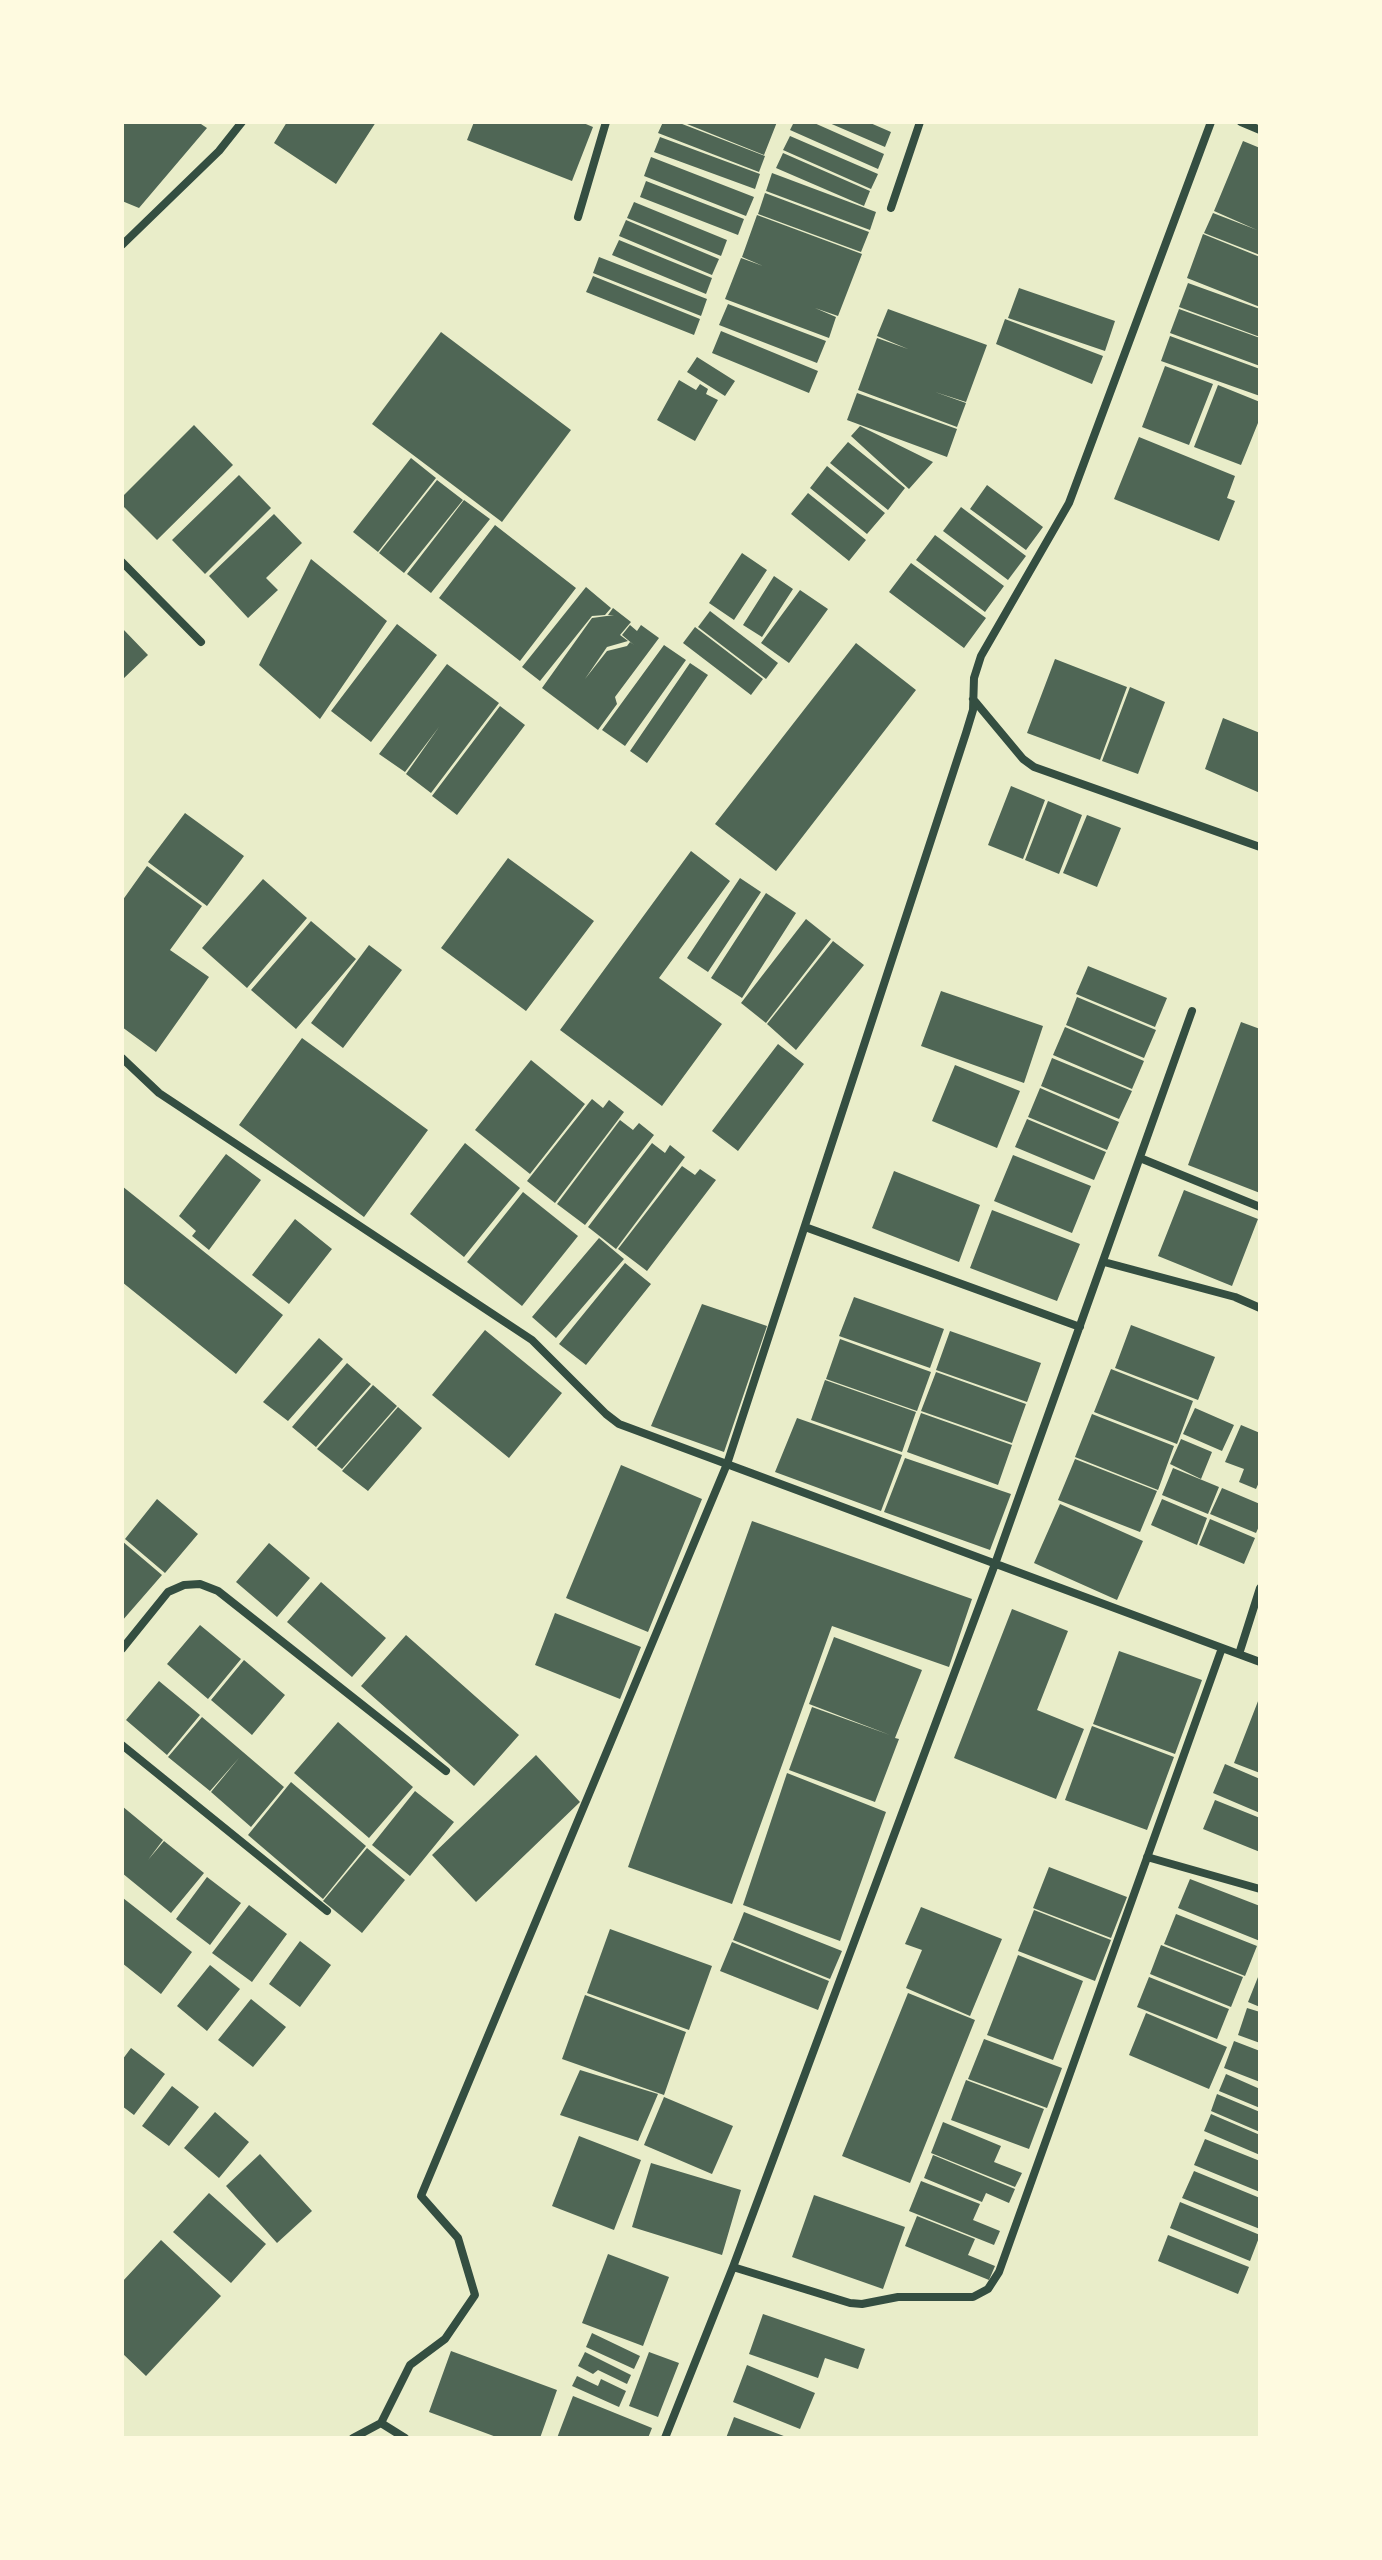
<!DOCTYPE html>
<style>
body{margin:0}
#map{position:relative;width:1382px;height:2560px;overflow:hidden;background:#e9edc9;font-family:"Roboto Condensed",sans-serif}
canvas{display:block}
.frame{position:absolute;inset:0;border:124px solid #fefae0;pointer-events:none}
</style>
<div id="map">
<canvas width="1382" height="2560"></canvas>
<div class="frame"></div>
</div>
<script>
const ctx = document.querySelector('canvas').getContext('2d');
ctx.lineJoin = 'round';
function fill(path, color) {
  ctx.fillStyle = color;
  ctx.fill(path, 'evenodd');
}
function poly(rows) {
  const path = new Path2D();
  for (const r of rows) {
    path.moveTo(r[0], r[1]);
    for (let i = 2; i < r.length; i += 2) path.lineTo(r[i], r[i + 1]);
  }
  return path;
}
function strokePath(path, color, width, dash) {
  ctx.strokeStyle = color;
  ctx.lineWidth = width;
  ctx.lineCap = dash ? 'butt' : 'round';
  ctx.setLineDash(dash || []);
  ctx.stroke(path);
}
const building = poly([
 [122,122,198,122,207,128,139,208,122,201],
 [287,122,376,122,336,184,274,143],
 [474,122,581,122,593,127,572,181,467,140],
 [663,122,677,122,765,156,759,172,658,133],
 [682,122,777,122,764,155],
 [794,122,812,122,884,154,878,169,790,130],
 [827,122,868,122,891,132,885,147],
 [790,136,878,174,871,189,783,150],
 [660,137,760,174,755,189,654,152],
 [1243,141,1260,148,1260,255,1204,233,1213,213,1257,230,1214,211],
 [783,153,870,191,864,206,776,168],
 [651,157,754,197,746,216,644,176],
 [772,173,876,212,870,230,766,191],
 [646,181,744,219,738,235,640,197],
 [765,193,869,232,861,252,758,214],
 [634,202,727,240,721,256,627,218],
 [757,215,862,254,838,316,815,308,836,317,829,338,725,299,741,258,763,266,742,257],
 [626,220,719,259,712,275,619,236],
 [1203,234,1260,257,1260,307,1187,278],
 [619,240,712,278,706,294,612,255],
 [599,257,707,299,701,316,593,273],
 [593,276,700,319,694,335,586,292],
 [1188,283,1260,309,1260,337,1179,307],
 [1019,288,1115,321,1105,351,1008,318],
 [728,304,826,341,817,363,719,325],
 [888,309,987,345,966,402,935,392,966,403,957,427,858,390,877,338,908,349,877,336],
 [1179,309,1260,338,1260,366,1170,333],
 [1005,319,1103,356,1092,384,996,344],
 [721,331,818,371,809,393,712,353],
 [441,332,571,430,502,522,372,424],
 [1170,336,1260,369,1260,396,1161,361],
 [697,357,735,381,725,396,687,372],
 [1165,366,1213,384,1189,445,1142,427],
 [679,380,696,390,700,384,708,389,706,394,718,400,695,441,657,420],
 [1218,385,1260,402,1260,418,1241,465,1194,447],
 [857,393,957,429,947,457,847,420],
 [194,425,233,465,157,540,122,505,122,497],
 [860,426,933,462,909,489,851,436],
 [1139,437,1235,476,1227,498,1235,501,1219,541,1114,499],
 [848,442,905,488,888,510,830,463],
 [411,458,436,478,378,552,353,532],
 [827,466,885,513,867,534,810,488],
 [239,475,271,508,205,574,172,540],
 [437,480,463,500,404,573,379,553],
 [987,485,1043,527,1026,550,970,509],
 [808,493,866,540,849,561,791,514],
 [464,500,490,519,431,593,407,574],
 [961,507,1026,556,1008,580,943,531],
 [274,514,302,543,266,578,278,590,248,618,209,576],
 [495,525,576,588,520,661,439,598],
 [935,535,1004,586,985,612,916,560],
 [742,553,767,570,734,620,709,603],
 [311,559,387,621,320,719,259,665],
 [911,563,986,618,964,648,889,592],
 [774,576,793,589,762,637,743,625],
 [586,587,611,608,605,615,592,616,540,681,522,667],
 [800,590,828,609,789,663,761,643],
 [613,608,631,622,620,635,628,641,607,647,585,679,607,651,627,646,630,642,634,645,622,635,630,625,637,631,641,625,659,638,615,697,617,704,598,730,542,688,592,618,614,615,608,615],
 [710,611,778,663,766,679,698,627],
 [397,624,437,655,371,742,331,711],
 [695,627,763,679,751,695,683,643],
 [122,628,148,655,122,680],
 [856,643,916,690,776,871,715,824],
 [664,645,686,660,625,746,602,730],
 [1055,659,1127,687,1100,760,1027,733],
 [690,663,708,675,647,763,630,751],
 [447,664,499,703,431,793,406,774,439,727,405,772,379,754],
 [1130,687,1165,702,1138,774,1102,761],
 [500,706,525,725,457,815,432,796],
 [1223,718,1260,733,1260,793,1205,769],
 [1011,786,1045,800,1023,859,988,845],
 [1048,801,1082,815,1059,874,1025,860],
 [185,813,244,856,207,906,148,862],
 [1087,815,1121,828,1097,887,1063,873],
 [691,851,730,881,659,978,722,1024,662,1106,560,1030],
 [508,858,594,921,526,1011,441,948],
 [147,866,202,906,170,950,209,977,156,1052,122,1027,122,901],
 [740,878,761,892,708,972,687,958],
 [263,879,307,918,247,988,202,948],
 [766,893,796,913,742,998,711,978],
 [806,919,831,939,766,1023,741,1003],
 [311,921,356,959,296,1029,251,990],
 [833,941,864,965,796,1050,767,1024],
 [369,945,402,970,343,1048,311,1023],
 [1088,966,1167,998,1155,1027,1076,994],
 [941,991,1043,1026,1024,1083,921,1046],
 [1077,997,1156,1030,1144,1058,1066,1025],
 [1241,1022,1260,1029,1260,1193,1188,1165],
 [1065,1027,1144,1061,1132,1089,1053,1055],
 [302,1038,428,1130,364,1217,239,1125],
 [778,1044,804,1064,738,1151,712,1131],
 [1052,1058,1132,1091,1119,1119,1041,1086],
 [531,1060,585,1104,530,1174,475,1130],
 [955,1065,1020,1091,997,1148,932,1121],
 [1040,1088,1119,1122,1107,1150,1028,1117],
 [592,1099,603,1108,609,1100,624,1112,555,1203,527,1181],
 [1027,1119,1106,1152,1094,1180,1015,1147],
 [620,1120,633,1130,639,1123,654,1135,585,1225,557,1204],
 [465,1143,520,1188,464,1257,410,1214],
 [652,1143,665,1153,670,1145,685,1157,616,1249,588,1227],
 [226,1154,261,1180,209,1250,192,1236,196,1231,179,1216],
 [1013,1155,1091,1186,1072,1233,994,1201],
 [682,1166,695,1175,700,1169,716,1180,647,1271,618,1249],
 [894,1171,980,1205,959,1262,872,1228],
 [122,1186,283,1315,236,1374,122,1282],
 [1184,1190,1258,1219,1232,1286,1158,1256],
 [523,1192,578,1236,522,1306,467,1262],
 [992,1210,1080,1244,1057,1301,970,1268],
 [295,1219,332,1249,289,1304,252,1275],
 [599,1238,624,1259,556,1338,532,1317],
 [625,1263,651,1284,586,1365,559,1344],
 [854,1297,944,1329,930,1368,839,1336],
 [702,1304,767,1326,724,1452,651,1426],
 [1131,1325,1215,1357,1198,1400,1115,1368],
 [485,1330,562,1393,509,1458,432,1395],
 [950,1331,1041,1363,1027,1402,936,1370],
 [319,1338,343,1359,288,1421,263,1402],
 [840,1339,931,1372,917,1411,826,1379],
 [347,1363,371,1384,316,1447,292,1427],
 [1111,1369,1193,1401,1177,1444,1094,1412],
 [936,1372,1026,1404,1012,1443,921,1411],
 [825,1380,916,1412,902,1452,811,1420],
 [373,1385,397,1406,342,1469,317,1449],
 [398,1407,422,1428,368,1491,342,1471],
 [1195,1408,1234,1425,1222,1451,1183,1434],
 [921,1413,1012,1445,998,1485,907,1452],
 [1092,1414,1174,1446,1158,1490,1075,1457],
 [797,1418,902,1455,881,1511,775,1472],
 [1241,1425,1260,1433,1260,1480,1256,1489,1239,1482,1244,1469,1225,1462],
 [1181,1439,1212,1452,1201,1479,1170,1464],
 [905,1458,1011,1494,990,1550,884,1512],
 [1075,1459,1157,1491,1140,1532,1058,1500],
 [621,1465,702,1499,648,1632,566,1598],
 [1173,1468,1219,1487,1208,1514,1162,1495],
 [1222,1488,1260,1504,1260,1524,1256,1533,1210,1514],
 [157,1499,198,1534,165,1573,125,1539],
 [1162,1499,1207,1518,1197,1545,1151,1525],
 [1060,1504,1143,1541,1117,1600,1034,1563],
 [1210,1519,1255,1538,1244,1564,1199,1545],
 [752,1521,972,1599,949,1667,832,1626,732,1904,628,1867],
 [122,1541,162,1575,122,1621],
 [269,1543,310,1578,277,1617,236,1582],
 [321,1582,386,1638,352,1677,287,1622],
 [1012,1609,1068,1631,1037,1710,1084,1729,1056,1799,954,1758],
 [555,1613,641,1647,620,1699,535,1665],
 [200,1625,241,1659,208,1699,167,1664],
 [406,1635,519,1735,474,1786,361,1686],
 [834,1637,922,1670,895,1738,899,1739,875,1802,789,1770,812,1707,890,1735,809,1704],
 [1119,1651,1202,1680,1175,1754,1093,1724],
 [244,1660,285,1695,252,1735,211,1700],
 [159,1681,200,1715,167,1755,126,1720],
 [1260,1696,1260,1773,1234,1763],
 [202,1717,284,1787,251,1827,211,1792,239,1758,210,1791,168,1757],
 [338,1722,413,1787,369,1838,294,1773],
 [1092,1726,1174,1757,1147,1830,1065,1800],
 [536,1755,580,1802,476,1902,432,1855],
 [1225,1764,1260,1779,1260,1813,1213,1793],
 [787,1773,886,1812,840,1941,743,1905],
 [291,1782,366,1846,323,1899,248,1835],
 [415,1791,454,1822,410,1876,372,1845],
 [1215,1800,1260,1818,1260,1852,1203,1829],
 [122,1806,163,1840,148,1860,164,1841,204,1873,171,1913,122,1873],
 [367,1848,405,1880,362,1933,323,1901],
 [1049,1867,1127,1897,1111,1938,1033,1908],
 [207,1877,241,1903,210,1945,176,1919],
 [1190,1879,1260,1906,1260,1941,1178,1908],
 [123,1898,192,1952,161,1994,122,1963],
 [249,1905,287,1934,252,1982,212,1953],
 [921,1907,1002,1939,970,2016,906,1988,922,1950,905,1944],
 [1034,1910,1111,1940,1095,1981,1018,1951],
 [744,1912,842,1951,830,1979,733,1940],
 [1176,1914,1257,1946,1245,1976,1164,1944],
 [610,1929,712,1966,689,2030,587,1993],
 [300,1941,331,1965,300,2007,269,1984],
 [732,1942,829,1981,818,2010,720,1971],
 [1161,1945,1243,1977,1231,2007,1150,1974],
 [1018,1955,1083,1981,1053,2060,987,2035],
 [210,1965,240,1989,207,2031,177,2006],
 [1260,1972,1260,2007,1248,2002],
 [1149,1977,1229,2009,1217,2039,1137,2007],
 [908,1993,975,2020,910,2183,842,2156],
 [585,1995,686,2032,664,2095,562,2059],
 [251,1999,286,2027,253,2067,218,2040],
 [1247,2008,1260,2012,1260,2043,1238,2035],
 [1146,2013,1227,2047,1209,2089,1129,2055],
 [984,2039,1062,2068,1047,2108,968,2079],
 [1234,2041,1260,2051,1260,2082,1224,2068],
 [131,2048,165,2074,134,2115,122,2106,122,2060],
 [580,2070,658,2094,638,2141,560,2115],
 [1226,2074,1260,2089,1260,2108,1219,2091],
 [966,2080,1044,2109,1029,2149,951,2120],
 [172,2086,199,2107,169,2146,142,2126],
 [1217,2094,1260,2112,1260,2132,1211,2111],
 [664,2097,733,2126,712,2174,644,2145],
 [215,2112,249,2142,219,2178,184,2148],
 [1211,2114,1260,2135,1260,2155,1204,2131],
 [943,2122,1001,2146,994,2162,1022,2173,1015,2187,931,2153],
 [579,2136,641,2160,614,2230,552,2206],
 [1205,2139,1260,2161,1260,2192,1194,2165],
 [260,2154,312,2211,277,2243,226,2186],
 [933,2155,1015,2189,1009,2203,986,2193,982,2202,924,2178],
 [651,2163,741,2190,722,2255,632,2227],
 [1194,2171,1260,2198,1260,2229,1182,2198],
 [921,2181,980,2204,973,2220,1000,2231,994,2245,909,2211],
 [209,2193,266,2244,231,2283,173,2232],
 [814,2195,905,2227,883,2289,792,2257],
 [1180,2202,1260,2235,1250,2261,1170,2228],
 [917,2216,975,2239,968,2255,995,2266,989,2280,905,2246],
 [1168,2235,1249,2267,1238,2294,1158,2261],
 [161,2240,221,2296,146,2376,122,2353,122,2282],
 [608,2254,669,2277,643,2346,582,2323],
 [763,2314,865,2349,858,2369,825,2358,818,2378,749,2354],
 [592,2333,640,2356,634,2369,586,2347],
 [451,2351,557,2390,540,2438,499,2438,429,2412],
 [585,2352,631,2375,627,2384,598,2370,593,2374,578,2366],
 [649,2352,679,2363,658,2417,629,2406],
 [747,2365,815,2393,800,2429,733,2402],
 [577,2376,598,2386,601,2379,626,2391,619,2407,572,2386],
 [573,2396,652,2428,648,2438,557,2438],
 [734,2417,789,2438,726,2438]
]);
const minor = poly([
 [1241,122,1260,130],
 [891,208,920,122],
 [578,217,606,122],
 [122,245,219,151,242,122],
 [122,562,201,642],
 [973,699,1023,759,1034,767,1260,847],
 [122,1058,159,1093,532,1340,606,1414,619,1424,1260,1662],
 [1140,1158,1260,1207],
 [805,1227,1080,1327],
 [1104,1262,1235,1297,1260,1308],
 [122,1649,168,1592,184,1585,200,1584,218,1591,446,1771],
 [1239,1654,1260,1588],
 [122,1745,327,1911],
 [1147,1857,1260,1889],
 [733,2267,850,2303,862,2304,898,2297,973,2297,988,2289,999,2272,1222,1648],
 [381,2423,405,2438],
 [353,2438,381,2423,410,2365,445,2339,475,2295,458,2238,421,2196,727,1464,966,733,973,710,974,678,981,656,1069,503,1211,122],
 [665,2438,733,2267,995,1564,1192,1011]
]);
fill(building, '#4f6655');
strokePath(minor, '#344e41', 8);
</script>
